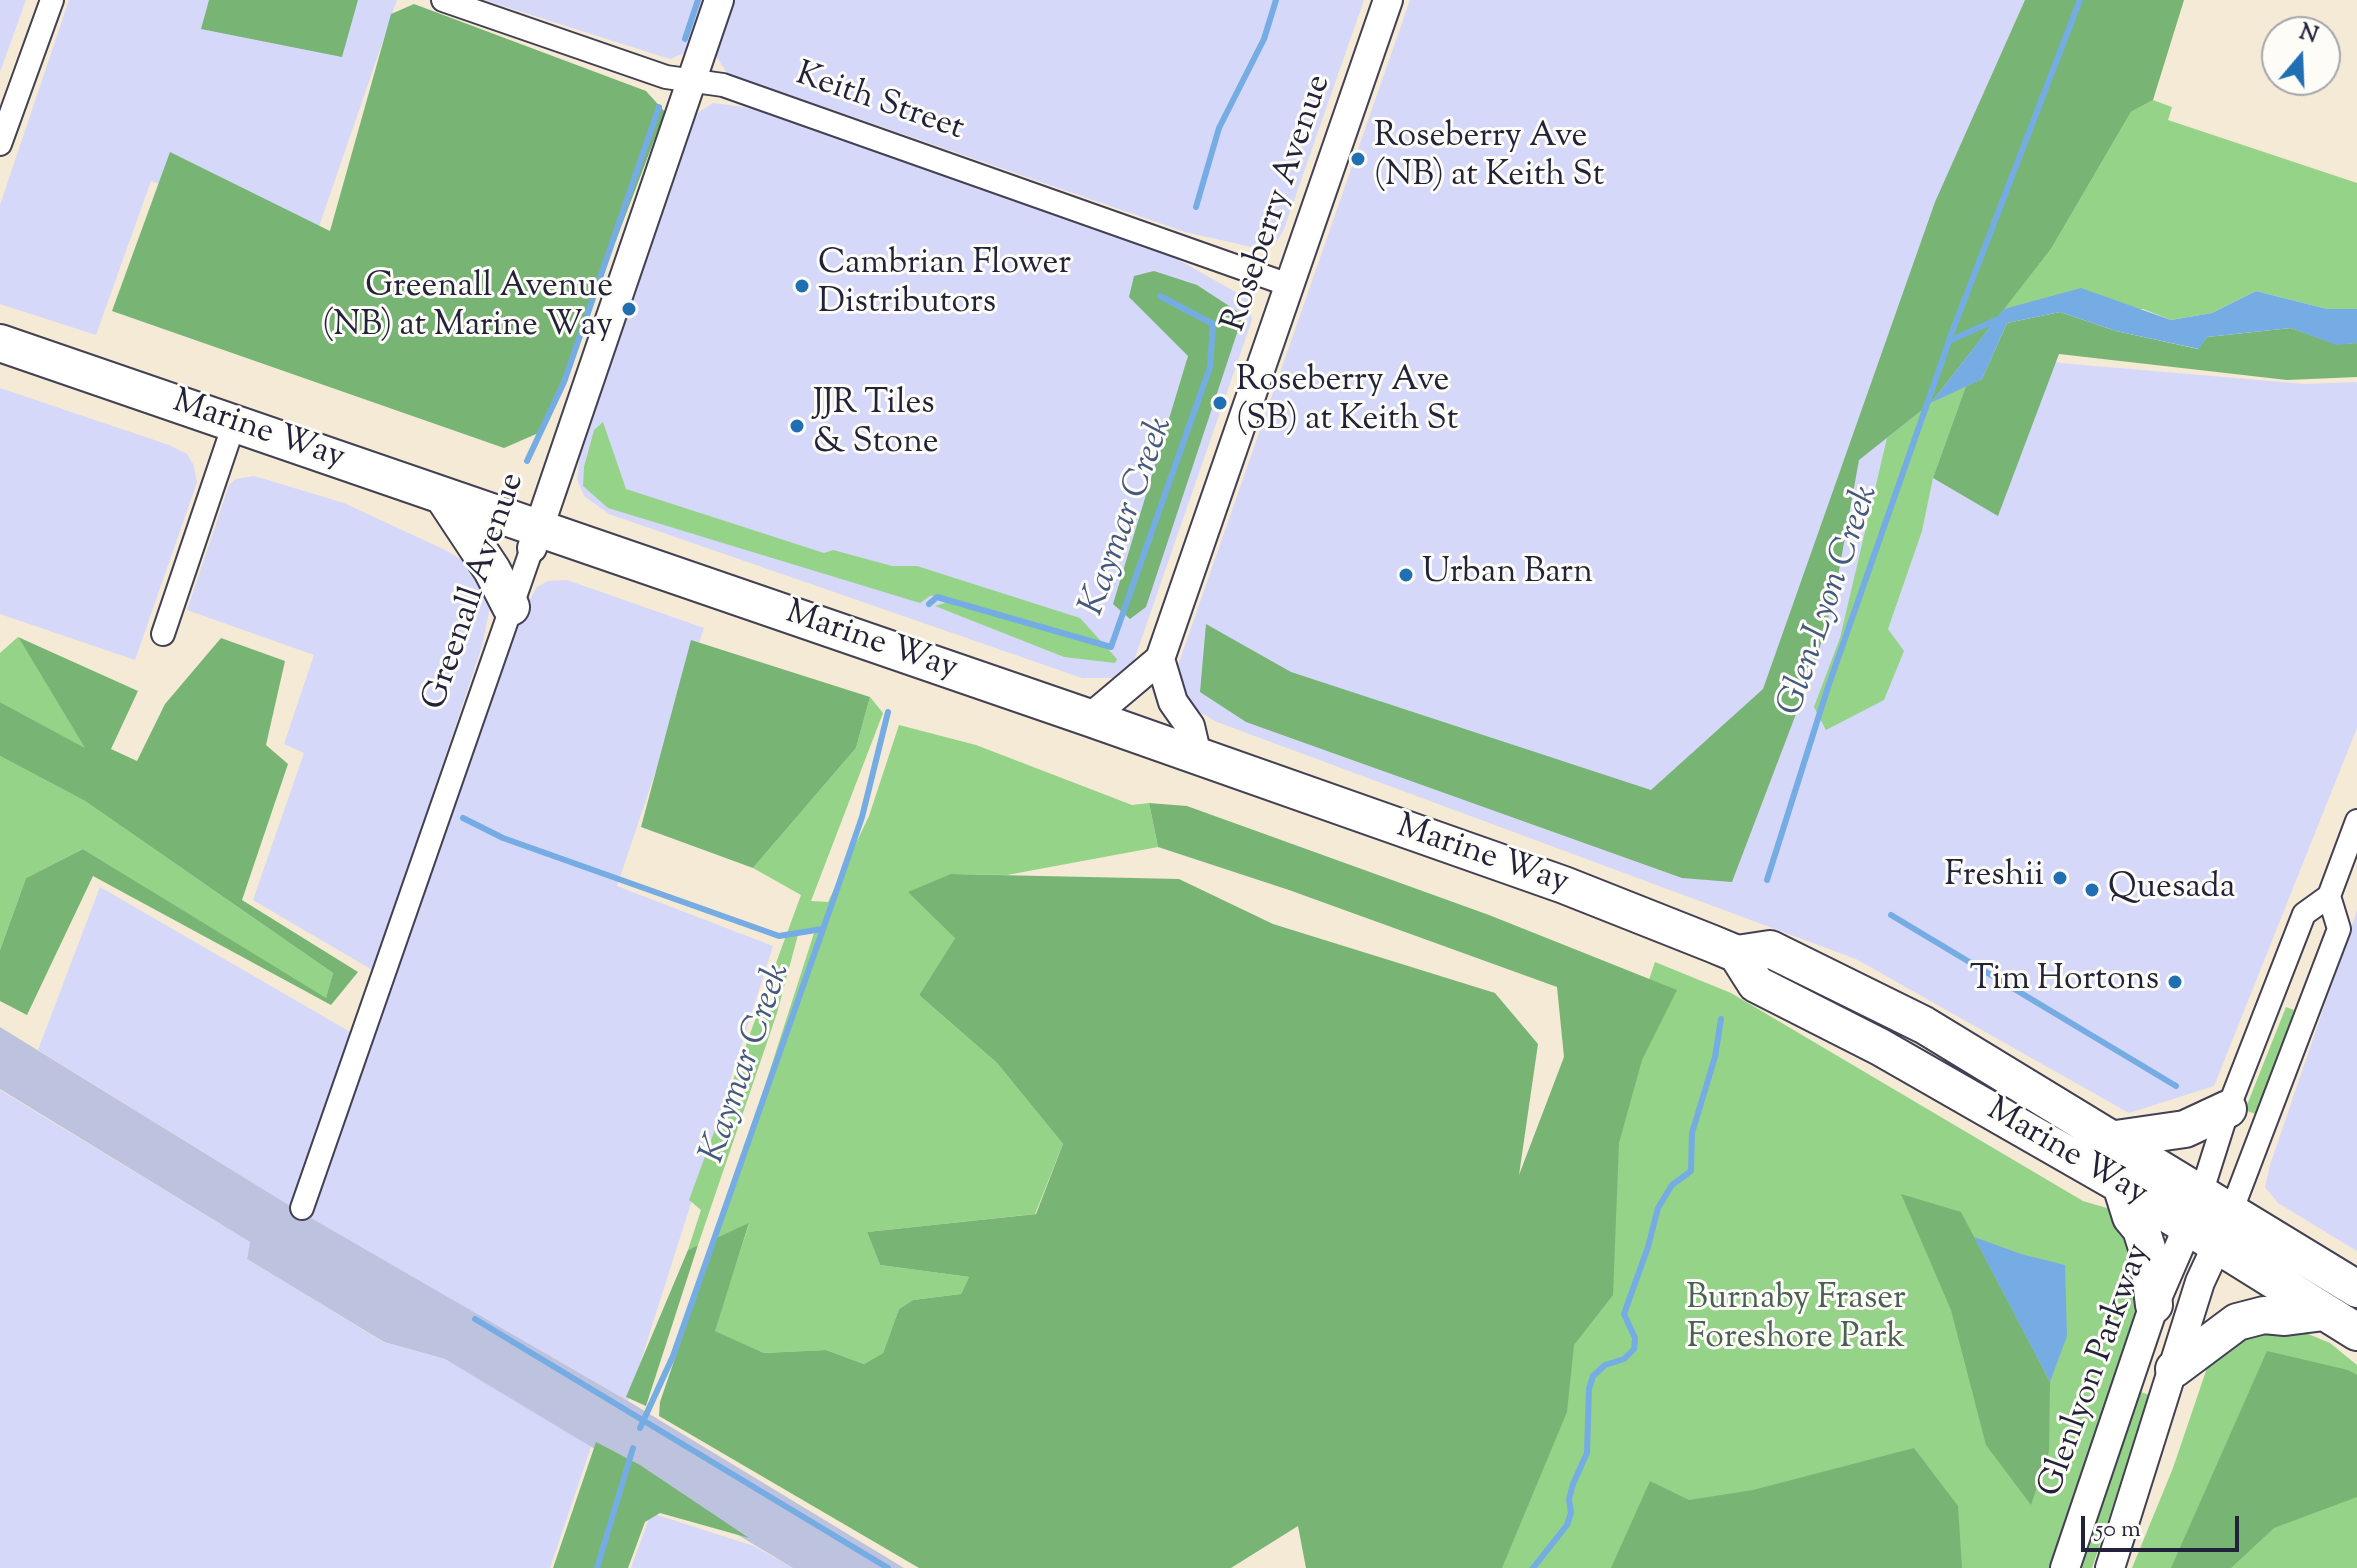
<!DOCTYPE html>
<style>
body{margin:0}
#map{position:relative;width:2357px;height:1568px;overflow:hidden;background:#f4ead5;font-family:"Sorts Mill Goudy",serif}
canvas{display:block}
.north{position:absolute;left:2261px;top:16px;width:80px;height:80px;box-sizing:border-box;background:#fdfcf7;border:2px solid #a5a5ac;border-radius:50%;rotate:19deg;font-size:22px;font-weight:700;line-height:32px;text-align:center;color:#22223b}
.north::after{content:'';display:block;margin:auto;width:28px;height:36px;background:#1f6fb2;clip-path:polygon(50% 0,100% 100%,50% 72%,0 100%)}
.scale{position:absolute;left:2081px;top:1516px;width:158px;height:36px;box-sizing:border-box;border:4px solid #22223b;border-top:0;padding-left:10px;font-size:24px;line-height:28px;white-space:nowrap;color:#22223b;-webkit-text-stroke:6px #fdfcf7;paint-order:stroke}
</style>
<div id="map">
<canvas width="2357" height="1568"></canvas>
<div class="north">N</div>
<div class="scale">50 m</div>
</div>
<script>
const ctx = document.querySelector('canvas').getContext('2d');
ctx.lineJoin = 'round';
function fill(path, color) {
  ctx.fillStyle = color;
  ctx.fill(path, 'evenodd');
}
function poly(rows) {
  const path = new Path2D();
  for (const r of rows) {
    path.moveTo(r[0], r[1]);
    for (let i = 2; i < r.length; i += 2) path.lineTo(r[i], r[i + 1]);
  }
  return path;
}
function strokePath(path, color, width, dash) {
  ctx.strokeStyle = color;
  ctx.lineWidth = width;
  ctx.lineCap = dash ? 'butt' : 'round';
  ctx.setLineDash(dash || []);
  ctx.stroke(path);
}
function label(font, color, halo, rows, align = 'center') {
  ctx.font = font + ' "Sorts Mill Goudy",serif';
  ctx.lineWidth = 6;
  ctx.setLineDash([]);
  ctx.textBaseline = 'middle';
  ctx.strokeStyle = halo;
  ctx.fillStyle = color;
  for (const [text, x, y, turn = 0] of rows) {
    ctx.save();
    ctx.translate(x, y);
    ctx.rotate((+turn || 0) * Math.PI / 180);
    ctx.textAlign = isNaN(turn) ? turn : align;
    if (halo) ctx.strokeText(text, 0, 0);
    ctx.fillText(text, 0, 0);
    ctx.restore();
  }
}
const built = poly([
 [0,0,26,0,0,72],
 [69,0,397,0,315,238,151,181,96,335,0,304,0,205],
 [484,0,706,0,687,52,670,59],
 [734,0,1364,0,1284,229,1276,243,1256,248,1185,232,727,73,716,56],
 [1410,0,2063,0,1955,322,2060,363,2305,384,2357,382,2357,728,2214,1086,2129,1113,1856,959,1217,722,1193,708,1184,695,1177,668],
 [713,103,751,108,1163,251,1248,299,1252,320,1131,669,1120,678,1082,678,609,514,584,496,577,479,583,432,693,116],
 [0,388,169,445,187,454,193,464,197,482,135,660,0,614],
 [254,476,344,503,445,550,467,563,491,602,482,646,374,971,253,900,304,753,284,744,314,655,187,610,229,485,236,479],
 [567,580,704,628,617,886,773,946,628,1401,307,1216,473,738,523,612,537,587,548,581],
 [100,887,352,1033,292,1207,38,1050],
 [2357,910,2357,1251,2278,1203,2265,1187,2270,1165],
 [0,1090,250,1242,247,1259,383,1342,445,1359,592,1444,550,1568,0,1568],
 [651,1513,754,1546,793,1568,631,1568]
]);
const industrial = poly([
 [0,1027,292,1207,628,1401,904,1568,793,1568,445,1359,384,1342,247,1259,250,1242,0,1089]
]);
const green = poly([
 [2153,100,2172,107,2168,120,2357,183,2357,309,2327,309,2256,291,2212,313,2171,320,2143,309,2004,309,2051,249,2131,112],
 [1966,386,1933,478,1922,531,1888,629,1904,651,1884,700,1826,730,1814,707,1840,638,1887,438,1931,403],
 [603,422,626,489,824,553,833,550,892,566,917,566,1080,618,1117,659,1115,663,1064,657,935,606,945,603,940,595,930,596,920,603,608,508,583,486,584,467,594,430],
 [18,637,86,749,0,702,0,653],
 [870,697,883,713,811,901,828,902,869,816,899,725,976,745,1132,805,1149,803,1158,847,1007,875,951,874,955,938,919,995,997,1063,1063,1144,1035,1214,867,1232,880,1265,969,1277,961,1294,913,1300,899,1309,883,1353,864,1364,826,1350,764,1353,714,1331,749,1224,716,1238,815,930,799,931,777,1013,698,1245,688,1250,701,1210,689,1200,801,895,753,868,856,748],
 [0,756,85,801,333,973,326,999,83,849,26,878,0,950],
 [1655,962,1731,993,2083,1201,2110,1209,2124,1223,2138,1295,2135,1312,2050,1568,1450,1568],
 [2286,1007,2294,1010,2258,1115,2245,1110],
 [2296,1329,2330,1343,2357,1365,2357,1568,2132,1568,2173,1468,2208,1365,2232,1337],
 [2134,1390,2150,1395,2092,1568,2075,1568]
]);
const forest = poly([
 [209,0,358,0,342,57,201,29],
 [2025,0,2184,0,2153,100,2131,112,2051,249,1931,403,1859,460,1834,598,1815,664,1732,882,1682,878,1246,722,1200,692,1206,624,1291,672,1651,790,1763,689,1935,202],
 [414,4,646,91,665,112,543,431,504,448,112,311,170,152,330,231,391,14],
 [1154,271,1197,285,1243,315,1146,607,1130,619,1113,604,1188,356,1129,297,1134,276],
 [2060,312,2116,331,2198,349,2207,337,2291,328,2336,344,2357,343,2357,377,2287,380,2059,354,1998,516,1933,478,1966,386,1982,379,2007,323],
 [18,637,138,691,111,749,137,761,165,704,221,638,285,661,266,745,288,764,242,900,358,972,331,1005,93,876,27,1015,0,1001,0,950,26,878,83,849,326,998,333,973,85,801,0,756,0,702,85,748],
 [691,640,870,697,856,748,753,868,641,827],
 [1149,803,1187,806,1489,915,1677,990,1642,1060,1619,1143,1613,1295,1574,1345,1567,1412,1502,1568,1306,1568,1298,1526,1231,1568,919,1568,659,1416,660,1402,716,1238,749,1223,715,1331,764,1353,826,1350,864,1364,883,1353,899,1309,913,1300,961,1294,969,1277,880,1265,867,1232,1036,1214,1063,1144,997,1063,919,995,955,938,908,892,951,874,1179,879,1273,924,1495,993,1538,1044,1519,1175,1564,1057,1557,987,1289,890,1158,847],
 [1901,1194,1961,1212,2050,1382,2049,1451,2031,1505,1986,1445,1951,1310],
 [698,1245,646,1406,626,1397,688,1250],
 [2267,1351,2348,1370,2357,1375,2357,1497,2274,1528,2231,1568,2171,1568],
 [596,1442,640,1465,749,1538,660,1513,645,1522,628,1568,553,1568],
 [1914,1448,1958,1506,1962,1568,1611,1568,1650,1481,1689,1500,1753,1490]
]);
const water = poly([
 [2081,288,2171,320,2212,313,2256,291,2327,309,2357,309,2357,343,2336,345,2291,328,2207,337,2199,349,2116,331,2060,312,2007,323,1982,379,1931,403,2004,309],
 [1974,1237,2021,1254,2065,1265,2067,1336,2050,1382]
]);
const stream = poly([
 [685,39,698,0],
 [1196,207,1219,128,1264,39,1276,0],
 [1949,340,2080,0],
 [527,461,564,382,659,107],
 [929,604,937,597,1111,647,1210,367,1213,324,1160,296],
 [463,818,503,838,779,936,822,929],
 [1767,880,1828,687,1949,341,2003,317],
 [1891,915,2176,1086],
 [475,1319,888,1568],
 [640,1428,673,1356,834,898,862,817,888,712],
 [597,1568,633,1448],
 [1533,1568,1567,1525,1571,1513,1569,1499,1573,1484,1587,1453,1589,1389,1593,1376,1605,1365,1624,1359,1634,1349,1635,1338,1624,1314,1648,1247,1658,1208,1672,1185,1691,1171,1692,1133,1715,1057,1721,1019]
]);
const minor = poly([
 [443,0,666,77,723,85,1289,285],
 [0,144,52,0],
 [163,634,234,424],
 [2201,1194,2228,1109,2304,914,2329,896,2357,821],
 [302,1208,532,548],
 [2231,1212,2339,929,2329,896]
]);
const tertiary = poly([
 [532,548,719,0],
 [1160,659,1173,702,1190,726,1197,756],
 [1090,718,1160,659,1388,0],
 [2065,1568,2154,1305,2196,1208],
 [2110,1568,2200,1282,2225,1228]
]);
const primary = poly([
 [0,343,1090,718,1564,885,1713,944,1737,954,1756,984,1880,1047,2121,1185,2357,1332],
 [443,496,492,570,511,607],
 [1737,954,1770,949,1924,1025,2357,1289],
 [2116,1139,2185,1129,2228,1109],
 [2121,1185,2131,1217,2141,1229,2147,1248,2154,1305],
 [2174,1369,2237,1322,2264,1315,2285,1317,2324,1312]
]);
const markers = [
 [1358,159,8,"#1f6fb2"],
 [802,286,8,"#1f6fb2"],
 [629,309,8,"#1f6fb2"],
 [1220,403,8,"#1f6fb2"],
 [797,426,8,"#1f6fb2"],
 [1406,575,8,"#1f6fb2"],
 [2060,878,8,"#1f6fb2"],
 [2092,890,8,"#1f6fb2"],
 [2175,982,8,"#1f6fb2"]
];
const streetNames = [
 ["Keith Street",879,104,19],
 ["Roseberry Avenue",1279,204,-71],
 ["Marine Way",258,432,19],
 ["Greenall Avenue",476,592,-71],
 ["Marine Way",871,643,19],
 ["Marine Way",1482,857,19],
 ["Marine Way",2066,1154,30],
 ["Glenlyon Parkway",2097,1371,-70]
];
const poiNames = [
 ["Roseberry Ave",1374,139],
 ["(NB) at Keith St",1374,178],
 ["Cambrian Flower",818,266],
 ["Distributors",818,305],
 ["Greenall Avenue",613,289,"right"],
 ["(NB) at Marine Way",613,328,"right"],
 ["Roseberry Ave",1236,383],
 ["(SB) at Keith St",1236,422],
 ["JJR Tiles",813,406],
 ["& Stone",813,445],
 ["Urban Barn",1422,575],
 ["Freshii",2044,878,"right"],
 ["Quesada",2108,890],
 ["Tim Hortons",2159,982,"right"]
];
const parkNames = [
 ["Burnaby Fraser",1796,1301],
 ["Foreshore Park",1796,1340]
];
const waterNames = [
 ["Kaymar Creek",1129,517,-70],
 ["Glen-Lyon Creek",1831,601,-71],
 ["Kaymar Creek",748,1064,-71]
];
fill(built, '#d5d8f9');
fill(industrial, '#bdc3de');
fill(green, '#95d389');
fill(forest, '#78b575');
fill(water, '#76ace4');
strokePath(stream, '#76ace4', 6);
strokePath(minor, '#424052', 26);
strokePath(tertiary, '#424052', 32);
strokePath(primary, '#424052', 40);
strokePath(minor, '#fff', 22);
strokePath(tertiary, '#fff', 28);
strokePath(primary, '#fff', 36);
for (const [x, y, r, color] of markers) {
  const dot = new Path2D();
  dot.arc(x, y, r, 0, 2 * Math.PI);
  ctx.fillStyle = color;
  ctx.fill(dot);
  strokePath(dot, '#fdfcf7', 3);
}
label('34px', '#22223b', '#fdfcf7', streetNames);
label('34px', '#22223b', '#fdfcf7', poiNames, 'left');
label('34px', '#4a6056', '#fdfcf7', parkNames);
label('italic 36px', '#44597f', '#fdfcf7', waterNames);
</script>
